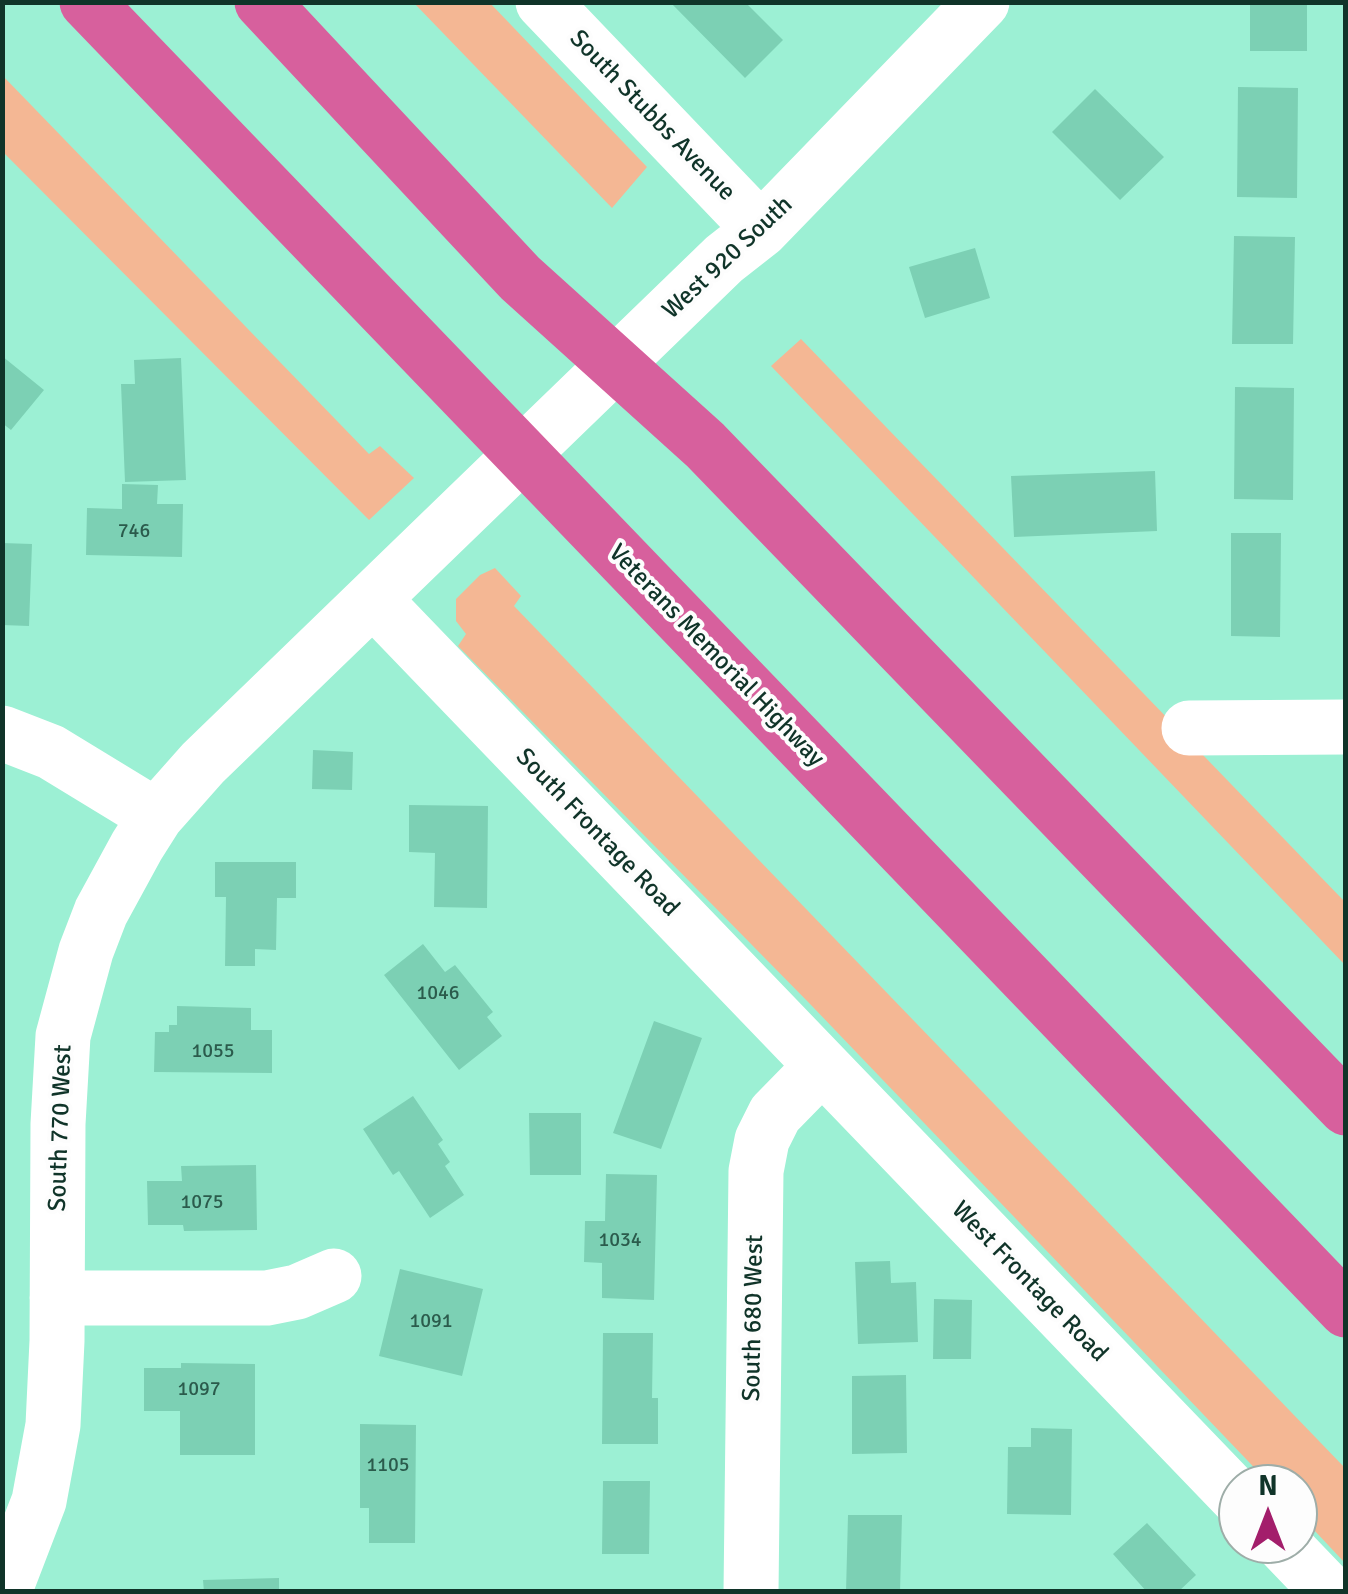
<!DOCTYPE html>
<style>
body{margin:0}
#map{position:relative;width:1348px;height:1594px;overflow:hidden;background:#9cf0d4;font-family:Signika,sans-serif}
canvas{display:block}
.frame{position:absolute;inset:0;border:5px solid #103429;pointer-events:none}
.north{position:absolute;left:1218px;top:1464px;width:100px;height:100px;box-sizing:border-box;background:#fdfdfd;border:2px solid #9eada8;border-radius:50%;rotate:0deg;font-size:28px;font-weight:700;line-height:40px;text-align:center;color:#103429}
.north::after{content:'';display:block;margin:auto;width:35px;height:45px;background:#a31e6b;clip-path:polygon(50% 0,100% 100%,50% 72%,0 100%)}
</style>
<div id="map">
<canvas width="1348" height="1594"></canvas>
<div class="frame"></div>
<div class="north">N</div>
</div>
<script>
const ctx = document.querySelector('canvas').getContext('2d');
ctx.lineJoin = 'round';
function fill(path, color) {
  ctx.fillStyle = color;
  ctx.fill(path, 'evenodd');
}
function poly(rows) {
  const path = new Path2D();
  for (const r of rows) {
    path.moveTo(r[0], r[1]);
    for (let i = 2; i < r.length; i += 2) path.lineTo(r[i], r[i + 1]);
  }
  return path;
}
function strokePath(path, color, width, dash) {
  ctx.strokeStyle = color;
  ctx.lineWidth = width;
  ctx.lineCap = dash ? 'butt' : 'round';
  ctx.setLineDash(dash || []);
  ctx.stroke(path);
}
function label(font, color, halo, rows, align = 'center') {
  ctx.font = font + ' Signika,sans-serif';
  ctx.lineWidth = 8;
  ctx.setLineDash([]);
  ctx.textBaseline = 'middle';
  ctx.strokeStyle = halo;
  ctx.fillStyle = color;
  for (const [text, x, y, turn = 0] of rows) {
    ctx.save();
    ctx.translate(x, y);
    ctx.rotate((+turn || 0) * Math.PI / 180);
    ctx.textAlign = isNaN(turn) ? turn : align;
    if (halo) ctx.strokeText(text, 0, 0);
    ctx.fillText(text, 0, 0);
    ctx.restore();
  }
}
const green = poly([
 [414,3,490,3,647,167,612,208],
 [3,76,369,454,380,446,414,478,369,520,3,152],
 [801,339,1345,902,1345,965,771,366],
 [495,568,521,596,514,606,1345,1468,1345,1563,1298,1513,1298,1484,1270,1484,812,1006,458,646,466,634,456,621,456,599,480,575]
]);
const building = poly([
 [670,2,745,2,783,40,745,78],
 [1250,2,1307,2,1307,51,1250,51],
 [1238,87,1298,88,1297,198,1237,197],
 [1095,89,1164,157,1120,200,1052,132],
 [1234,236,1295,237,1293,344,1232,344],
 [975,248,990,298,925,318,909,267],
 [2,356,44,390,11,430,2,423],
 [181,358,186,480,125,482,121,384,135,384,134,360],
 [1235,387,1294,388,1293,500,1234,499],
 [1155,471,1157,531,1014,537,1011,476],
 [122,484,158,485,157,504,183,504,182,557,86,555,87,508,122,509],
 [1231,533,1281,533,1280,637,1231,636],
 [2,543,32,544,29,626,2,625],
 [313,750,353,752,352,790,312,789],
 [409,805,488,806,487,908,434,907,435,853,409,852],
 [215,862,296,862,296,898,277,898,276,950,255,949,255,966,225,966,226,897,215,897],
 [423,944,445,972,455,965,493,1012,487,1017,502,1036,459,1070,384,975],
 [177,1006,251,1008,251,1030,272,1030,272,1073,154,1072,155,1032,169,1032,169,1025,177,1025],
 [654,1021,702,1038,661,1149,613,1133],
 [413,1096,443,1140,438,1144,450,1162,445,1166,464,1195,430,1218,399,1171,393,1175,363,1129],
 [529,1113,581,1113,581,1175,530,1175],
 [256,1165,257,1230,184,1231,183,1225,148,1225,147,1181,182,1181,181,1166],
 [606,1174,657,1175,654,1300,602,1298,602,1263,584,1262,585,1221,605,1221],
 [890,1261,891,1283,916,1282,918,1342,858,1344,855,1262],
 [400,1269,483,1289,462,1376,379,1356],
 [934,1299,972,1300,971,1359,933,1359],
 [603,1333,653,1333,652,1398,658,1398,658,1444,602,1444],
 [181,1363,255,1364,255,1455,180,1455,180,1411,144,1411,144,1368,181,1368],
 [906,1375,907,1453,852,1454,852,1376],
 [360,1424,416,1425,415,1543,369,1543,369,1508,360,1508],
 [1031,1428,1072,1429,1071,1515,1007,1514,1008,1447,1031,1447],
 [603,1481,650,1481,649,1554,602,1554],
 [848,1515,902,1515,900,1592,846,1592],
 [1147,1523,1196,1575,1178,1592,1147,1592,1113,1554],
 [279,1578,279,1592,204,1592,203,1580]
]);
const minor = poly([
 [543,2,761,230],
 [373,599,1238,1498],
 [1189,728,1346,727],
 [2,733,51,752,156,816],
 [57,1298,267,1298,297,1292,334,1276],
 [1283,1544,1329,1592],
 [4,1592,39,1501,53,1425,57,1341,58,1124,63,1036,86,951,101,912,137,846,156,816,203,763,724,259,761,230,982,2],
 [751,1592,756,1171,762,1140,775,1114,821,1067]
]);
const highway = poly([
 [87,2,1346,1310],
 [262,2,520,278,705,445,1346,1108]
]);
const numberNames = [
 ["746",134,532],
 ["1046",438,994],
 ["1055",213,1052],
 ["1075",202,1203],
 ["1034",620,1241],
 ["1091",431,1322],
 ["1097",199,1390],
 ["1105",388,1466]
];
const streetNames = [
 ["South Stubbs Avenue",652,116,46],
 ["West 920 South",728,258,-43],
 ["Veterans Memorial Highway",716,656,46],
 ["South Frontage Road",597,833,46],
 ["South 770 West",61,1128,-88],
 ["West Frontage Road",1029,1282,46],
 ["South 680 West",754,1318,-89]
];
fill(green, '#f4b794');
fill(building, '#7cd0b4');
strokePath(minor, '#fff', 55);
strokePath(highway, '#d7609d', 55);
label('20px', '#2b5b4c', null, numberNames);
label('25px', '#103429', '#fdfdfd', streetNames);
</script>
